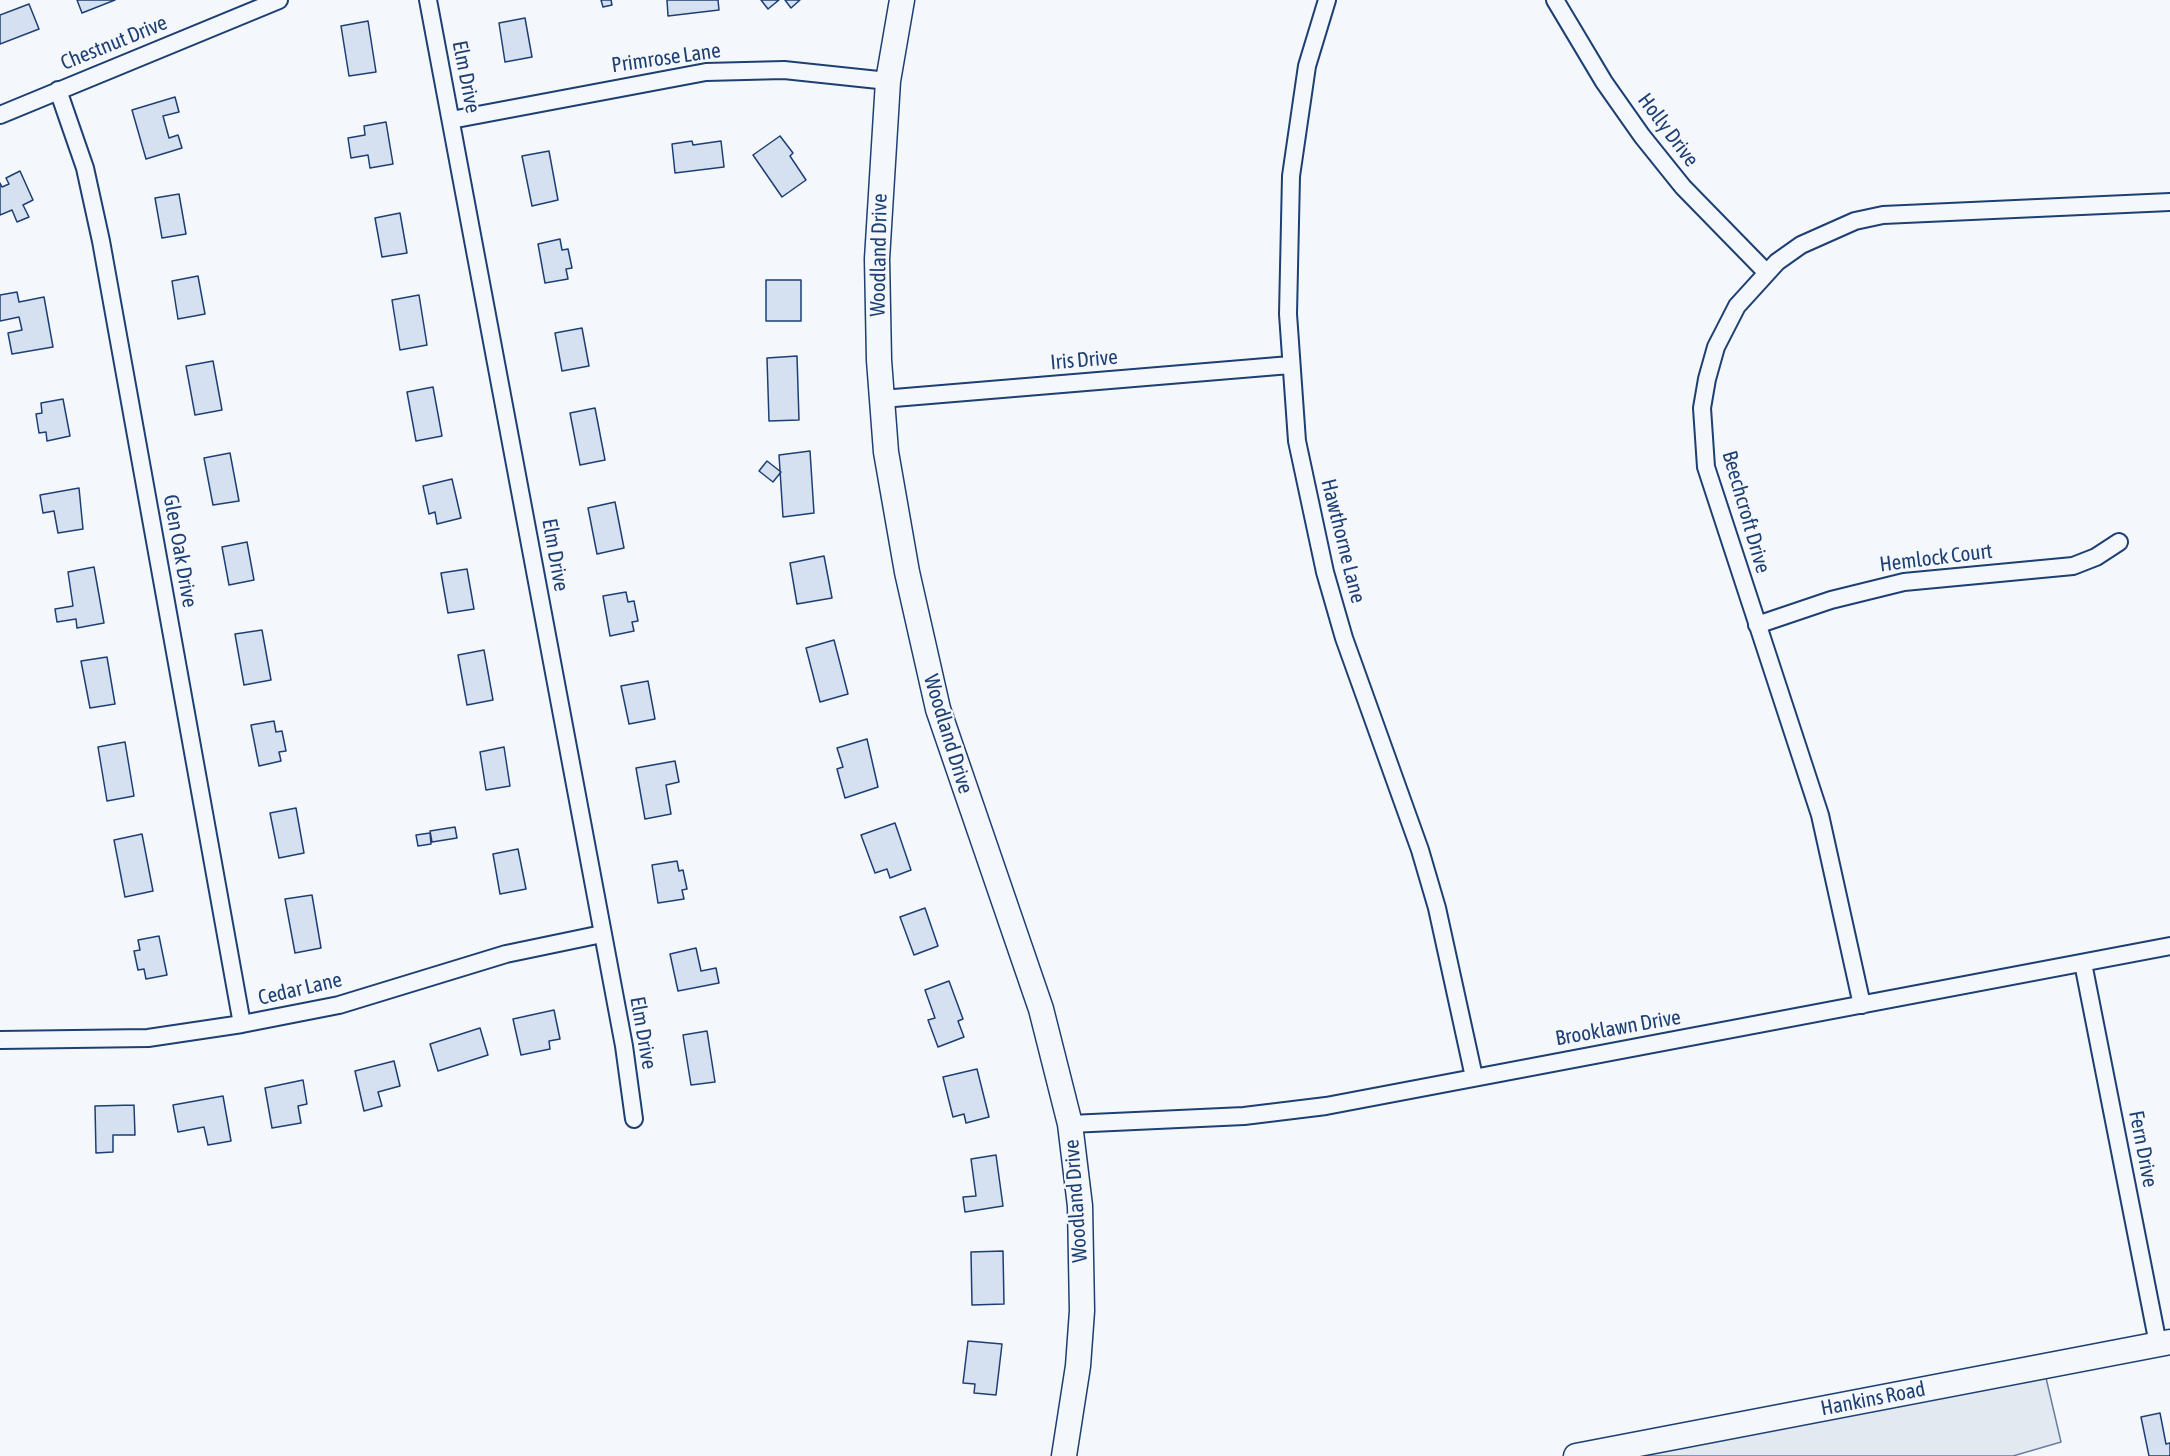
<!DOCTYPE html>
<style>
body{margin:0}
canvas{display:block;background:#f4f7fb}
</style>
<canvas width="2170" height="1456"></canvas>
<script>
const ctx = document.querySelector('canvas').getContext('2d');
ctx.lineJoin = 'round';
function fill(path, color) {
  ctx.fillStyle = color;
  ctx.fill(path, 'evenodd');
}
function poly(rows) {
  const path = new Path2D();
  for (const r of rows) {
    path.moveTo(r[0], r[1]);
    for (let i = 2; i < r.length; i += 2) path.lineTo(r[i], r[i + 1]);
  }
  return path;
}
function strokePath(path, color, width, dash) {
  ctx.strokeStyle = color;
  ctx.lineWidth = width;
  ctx.lineCap = dash ? 'butt' : 'round';
  ctx.setLineDash(dash || []);
  ctx.stroke(path);
}
function label(font, color, halo, rows, align = 'center') {
  ctx.font = font + ' "Asap Condensed",sans-serif';
  ctx.lineWidth = 4.5;
  ctx.setLineDash([]);
  ctx.textBaseline = 'middle';
  ctx.strokeStyle = halo;
  ctx.fillStyle = color;
  for (const [text, x, y, turn = 0] of rows) {
    ctx.save();
    ctx.translate(x, y);
    ctx.rotate((+turn || 0) * Math.PI / 180);
    ctx.textAlign = isNaN(turn) ? turn : align;
    if (halo) ctx.strokeText(text, 0, 0);
    ctx.fillText(text, 0, 0);
    ctx.restore();
  }
}
const green = poly([
 [2043,1365,2061,1442,2013,1456,1583,1456,2043,1365]
]);
const building = poly([
 [77,0,115,0,82,13,77,0],
 [601,0,611,0,612,5,603,7,601,0],
 [667,0,718,0,719,10,668,16,667,0],
 [761,0,779,0,768,9,761,0],
 [785,0,800,0,791,8,785,0],
 [29,4,39,29,0,44,0,15,29,4],
 [525,18,532,57,505,62,499,23,525,18],
 [368,21,376,72,349,76,341,26,368,21],
 [175,97,179,112,163,116,169,138,178,135,182,148,146,159,132,110,175,97],
 [386,122,393,164,370,168,368,155,351,158,348,138,365,135,364,126,386,122],
 [780,136,793,153,790,156,806,180,782,197,753,155,780,136],
 [692,141,693,145,721,141,724,167,675,173,672,144,692,141],
 [549,151,558,200,532,206,522,156,549,151],
 [20,171,33,200,23,205,29,217,17,222,12,210,0,215,0,183,2,187,9,184,6,178,20,171],
 [179,194,186,234,162,238,155,198,179,194],
 [400,213,407,253,382,257,375,218,400,213],
 [560,239,562,250,568,249,572,268,566,269,568,279,545,283,538,244,560,239],
 [198,276,205,314,178,319,172,281,198,276],
 [766,280,801,280,801,321,766,321,766,280],
 [17,292,19,302,44,297,53,347,12,354,8,333,22,330,19,317,0,321,0,295,17,292],
 [419,295,427,345,400,350,392,300,419,295],
 [582,328,589,366,562,371,555,333,582,328],
 [797,356,799,420,769,421,767,358,797,356],
 [213,361,222,410,195,415,186,366,213,361],
 [433,387,442,436,416,441,407,392,433,387],
 [63,399,70,436,47,441,46,432,39,433,36,414,42,413,41,403,63,399],
 [595,408,605,460,580,465,570,413,595,408],
 [810,451,814,513,783,517,779,455,810,451],
 [230,453,239,501,213,505,204,458,230,453],
 [767,461,781,472,773,482,759,471,767,461],
 [452,479,461,518,437,524,435,512,429,514,423,486,452,479],
 [79,488,83,529,58,533,54,511,43,513,40,495,79,488],
 [615,502,624,548,597,554,588,508,615,502],
 [247,542,254,580,229,585,222,547,247,542],
 [824,556,832,598,797,604,790,563,824,556],
 [94,567,104,623,77,628,76,619,57,622,55,609,73,606,68,572,94,567],
 [467,569,474,609,448,613,441,573,467,569],
 [626,592,628,602,634,601,638,621,632,622,634,631,610,636,603,596,626,592],
 [262,630,271,680,244,685,235,634,262,630],
 [834,640,848,694,820,702,806,648,834,640],
 [484,650,493,700,467,705,458,655,484,650],
 [107,657,115,704,90,708,81,661,107,657],
 [648,681,655,719,629,724,621,686,648,681],
 [274,721,276,732,282,731,286,751,279,752,281,761,259,766,251,725,274,721],
 [867,739,878,787,845,798,837,769,843,767,837,748,867,739],
 [125,742,134,796,107,801,98,747,125,742],
 [504,747,510,786,486,790,480,752,504,747],
 [675,761,679,782,666,785,671,814,645,819,636,768,675,761],
 [296,808,304,853,279,858,270,813,296,808],
 [895,823,911,870,890,878,887,869,875,873,861,835,895,823],
 [455,827,457,838,432,842,430,831,455,827],
 [430,833,431,844,418,846,416,835,430,833],
 [142,834,153,891,125,897,114,840,142,834],
 [518,849,526,889,500,894,493,854,518,849],
 [677,861,679,871,683,870,687,889,682,890,684,899,658,903,652,865,677,861],
 [312,895,321,948,295,953,285,899,312,895],
 [925,908,938,946,914,955,900,917,925,908],
 [159,936,167,975,146,979,144,969,138,970,134,951,140,950,138,940,159,936],
 [696,948,701,971,716,968,719,983,678,991,670,954,696,948],
 [949,981,963,1019,958,1021,964,1037,938,1047,928,1020,935,1018,925,990,949,981],
 [554,1010,560,1039,549,1041,550,1049,521,1055,513,1019,554,1010],
 [480,1028,488,1055,438,1071,430,1044,480,1028],
 [707,1031,715,1082,691,1085,683,1035,707,1031],
 [394,1061,400,1086,378,1092,382,1106,364,1111,355,1071,394,1061],
 [977,1069,989,1117,966,1123,964,1114,953,1117,943,1077,977,1069],
 [303,1080,307,1104,298,1106,301,1123,272,1128,265,1088,303,1080],
 [223,1096,231,1141,208,1145,204,1127,178,1132,173,1105,223,1096],
 [134,1105,135,1135,113,1135,113,1152,96,1153,95,1106,134,1105],
 [996,1155,1003,1206,965,1212,963,1197,976,1196,971,1159,996,1155],
 [1003,1251,1004,1304,972,1305,971,1252,1003,1251],
 [968,1341,1002,1344,996,1395,974,1393,975,1384,963,1383,968,1341],
 [2160,1413,2166,1444,2170,1443,2170,1456,2149,1456,2141,1417,2160,1413]
]);
const street = poly([
 [428,0,624,1046,634,1119],
 [1327,0,1307,66,1291,176,1288,314,1297,441,1325,572,1344,638,1420,850,1437,908,1474,1077],
 [1555,0,1604,82,1642,136,1683,187,1766,272],
 [58,90,85,168,101,241,242,1024],
 [0,115,279,0],
 [451,120,706,72,784,70,888,81],
 [882,399,1290,365],
 [1757,625,1831,600,1904,582,2073,566,2096,557,2119,542],
 [2083,963,2158,1344],
 [1862,1005,1820,815,1706,467,1702,408,1707,379,1716,347,1737,306,1777,262,1801,245,1855,221,1883,215,2170,202],
 [0,1040,148,1038,242,1024,339,1005,506,954,602,934],
 [1070,1124,1244,1116,1326,1106,2170,946]
]);
const secondary = poly([
 [902,0,888,81,877,259,879,360,886,452,907,572,938,709,1041,1009,1070,1124,1080,1206,1082,1311,1078,1366,1064,1456],
 [1576,1456,2170,1342]
]);
const streetNames = [
 ["Chestnut Drive",114,43,-22],
 ["Primrose Lane",666,58,-8],
 ["Elm Drive",466,77,79],
 ["Holly Drive",1668,130,53],
 ["Woodland Drive",879,255,-89],
 ["Iris Drive",1084,360,-5],
 ["Beechcroft Drive",1746,512,74],
 ["Hawthorne Lane",1343,541,76],
 ["Glen Oak Drive",180,551,80],
 ["Elm Drive",555,555,80],
 ["Hemlock Court",1936,558,-7],
 ["Woodland Drive",948,734,73],
 ["Cedar Lane",300,989,-13],
 ["Brooklawn Drive",1618,1028,-10],
 ["Elm Drive",643,1033,80],
 ["Fern Drive",2143,1149,79],
 ["Woodland Drive",1076,1201,-94],
 ["Hankins Road",1873,1399,-11]
];
fill(green, '#e3e9f0');
strokePath(green, '#687fa3', 1.5);
fill(building, '#d5e0f0');
strokePath(building, '#1d3f73', 1.5);
strokePath(street, '#1d3f73', 20);
strokePath(secondary, '#1d3f73', 27);
strokePath(street, '#f4f7fb', 16);
strokePath(secondary, '#f4f7fb', 24);
label('21px', '#1d3f73', '#f4f7fb', streetNames);
</script>
